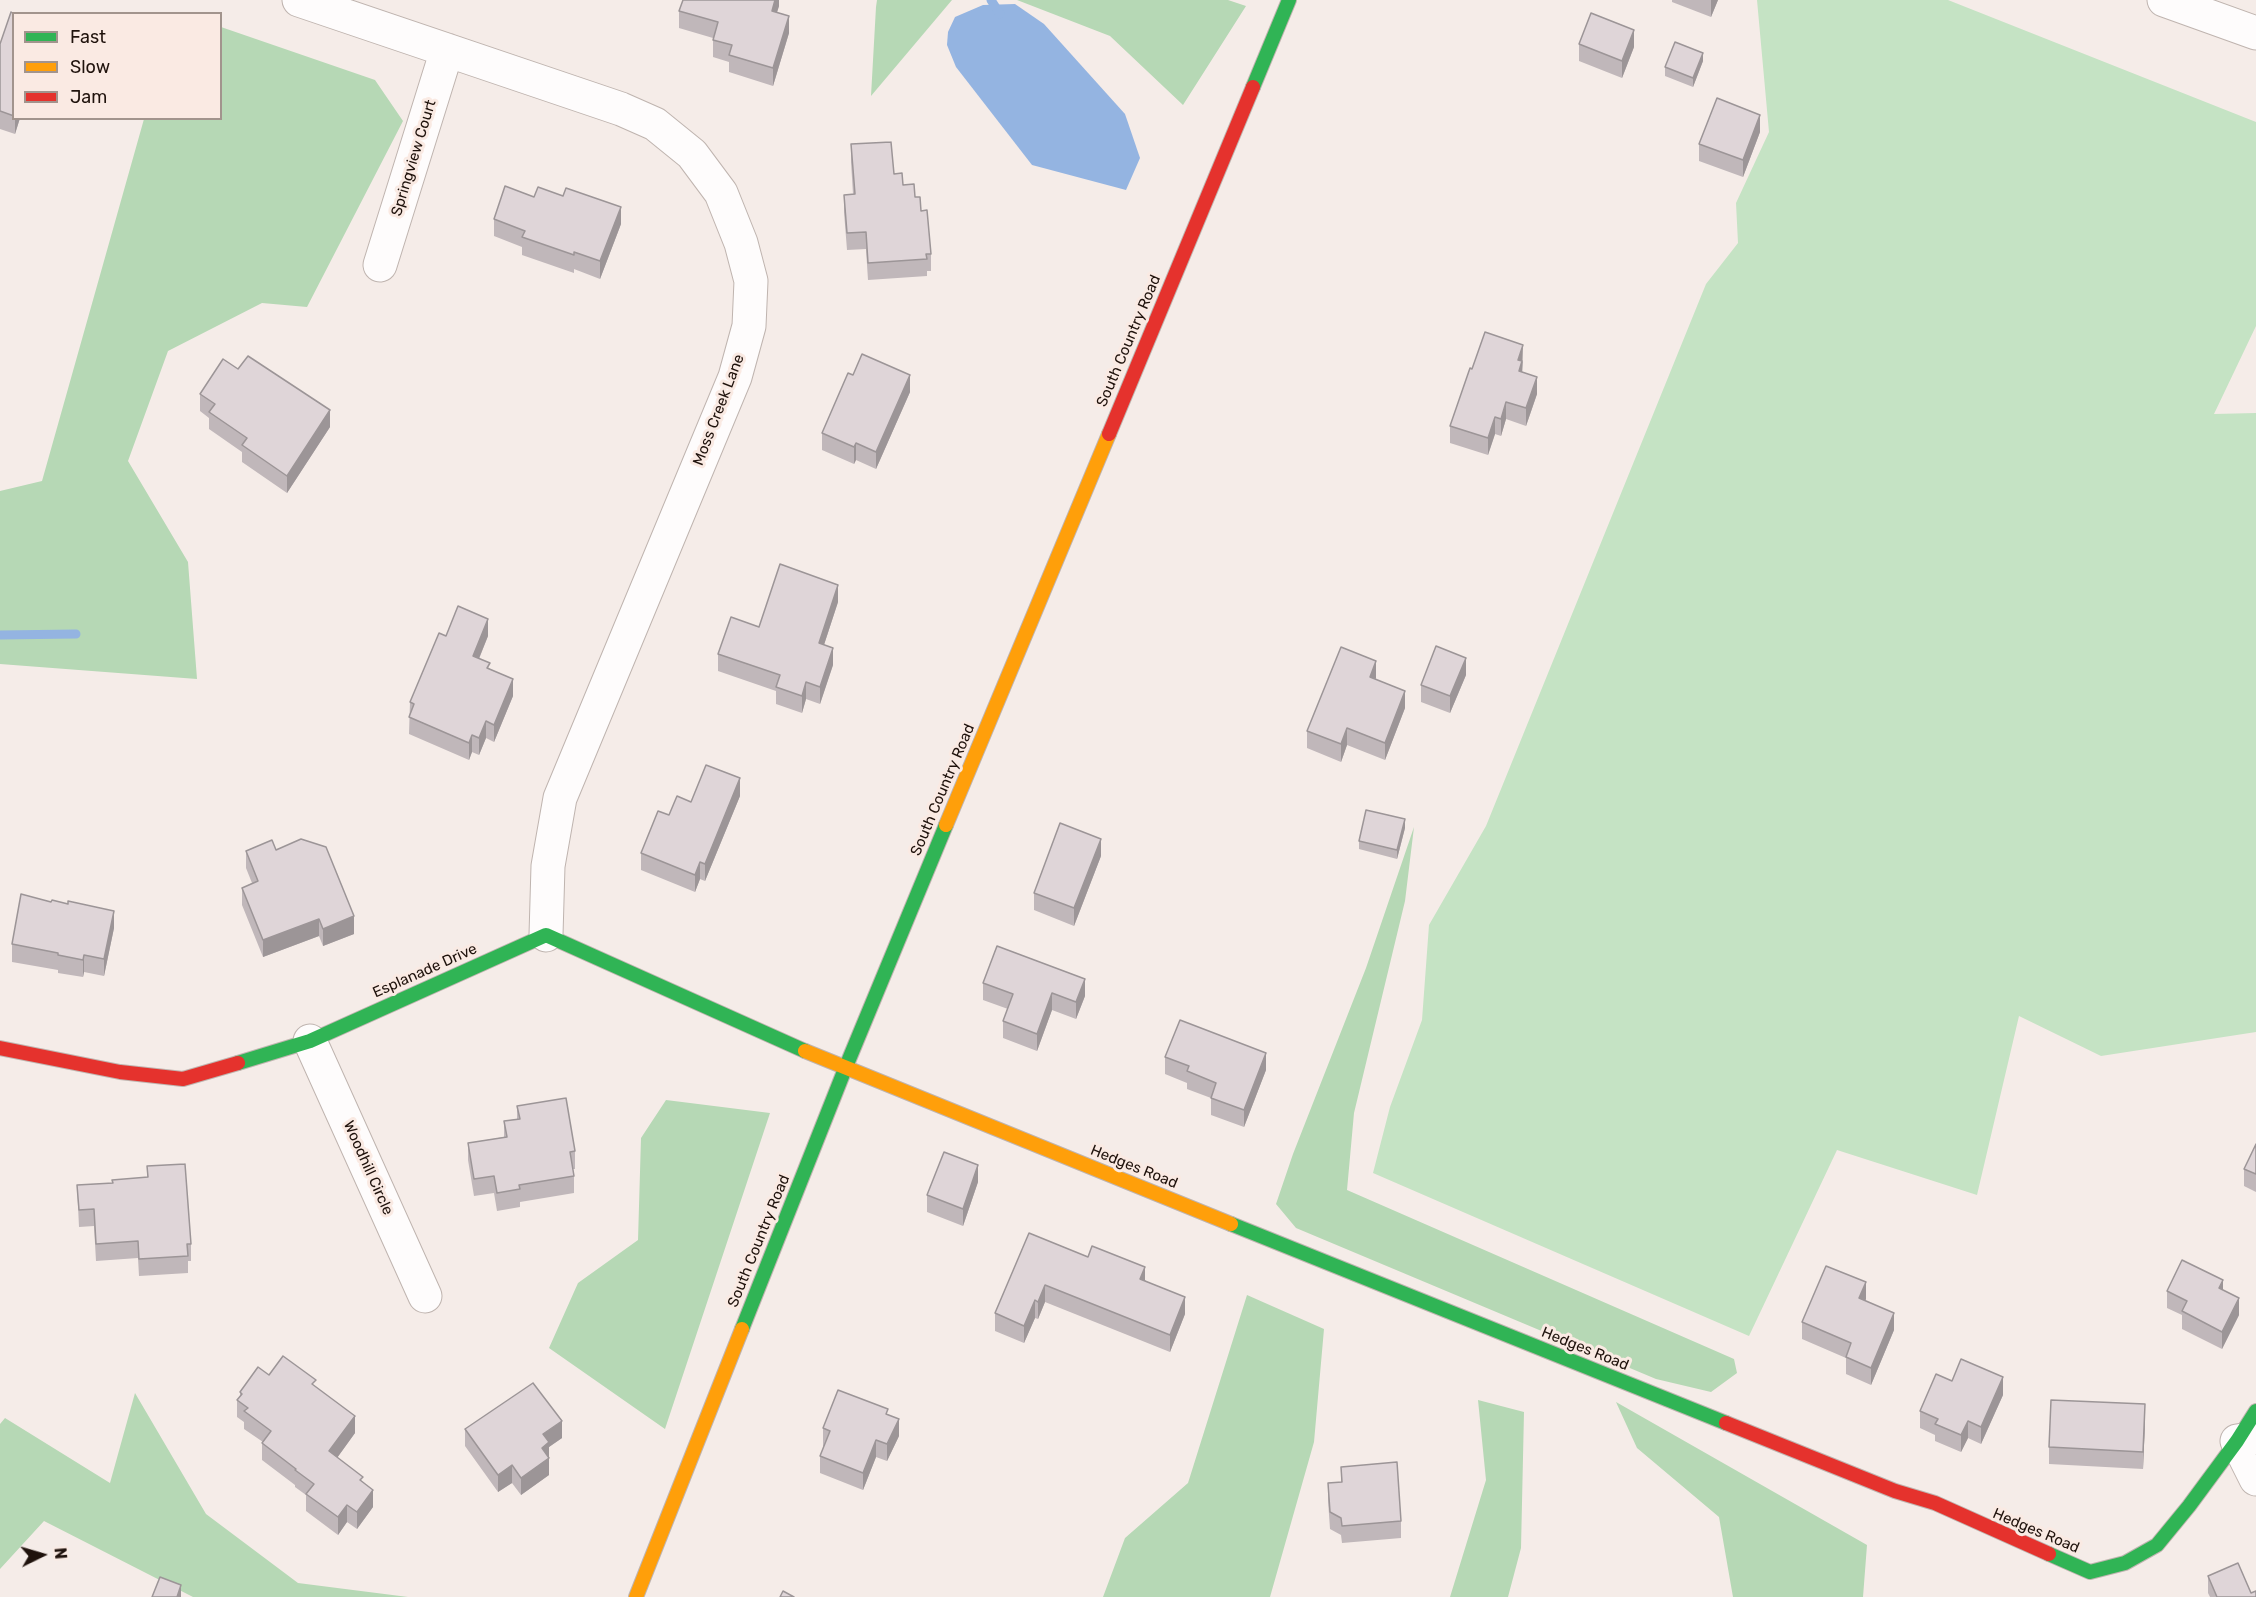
<!DOCTYPE html>
<style>
body{margin:0}
#map{position:relative;width:2256px;height:1597px;overflow:hidden;background:#f5ece8;font-family:Rubik,sans-serif}
canvas{display:block}
.legend{position:absolute;left:12px;top:12px;width:210px;height:108px;box-sizing:border-box;background:#faeae3;border:2px solid #a2948d;margin:0;padding:8px 10px;list-style:none;font-size:18px;color:#1f120c}
.legend li{display:flex;align-items:center;gap:12px;height:30px}
.legend b{width:30px;border:2px solid #a2948d}
.north{position:absolute;left:12px;top:1525px;width:60px;height:60px;-webkit-text-stroke:4px #faeae3;paint-order:stroke;rotate:85deg;font-size:16px;font-weight:700;line-height:24px;text-align:center;color:#1f120c}
.north::after{content:'';display:block;margin:auto;width:21px;height:27px;background:#1f120c;clip-path:polygon(50% 0,100% 100%,50% 72%,0 100%)}
</style>
<div id="map">
<canvas width="2256" height="1597"></canvas>
<ul class="legend">
<li><b style="height:8px;background:#30b455"></b>Fast</li>
<li><b style="height:8px;background:#ff9f0a"></b>Slow</li>
<li><b style="height:8px;background:#e5322d"></b>Jam</li>
</ul>
<div class="north">N</div>
</div>
<script>
const ctx = document.querySelector('canvas').getContext('2d');
ctx.lineJoin = 'round';
function fill(path, color) {
  ctx.fillStyle = color;
  ctx.fill(path, 'evenodd');
}
function poly(rows) {
  const path = new Path2D();
  for (const r of rows) {
    path.moveTo(r[0], r[1]);
    for (let i = 2; i < r.length; i += 2) path.lineTo(r[i], r[i + 1]);
  }
  return path;
}
function strokePath(path, color, width, dash) {
  ctx.strokeStyle = color;
  ctx.lineWidth = width;
  ctx.lineCap = dash ? 'butt' : 'round';
  ctx.setLineDash(dash || []);
  ctx.stroke(path);
}
function label(font, color, halo, rows, align = 'center') {
  ctx.font = font + ' Rubik,sans-serif';
  ctx.lineWidth = 6;
  ctx.setLineDash([]);
  ctx.textBaseline = 'middle';
  ctx.strokeStyle = halo;
  ctx.fillStyle = color;
  for (const [text, x, y, turn = 0] of rows) {
    ctx.save();
    ctx.translate(x, y);
    ctx.rotate((+turn || 0) * Math.PI / 180);
    ctx.textAlign = isNaN(turn) ? turn : align;
    if (halo) ctx.strokeText(text, 0, 0);
    ctx.fillText(text, 0, 0);
    ctx.restore();
  }
}
const green = poly([
 [1757,0,1948,0,2256,122,2256,326,2214,414,2256,413,2256,1032,2101,1056,2019,1016,1977,1195,1837,1150,1749,1336,1373,1173,1390,1107,1422,1020,1429,925,1486,826,1706,284,1738,243,1736,203,1769,132]
]);
const forest = poly([
 [877,0,952,0,871,96,876,7],
 [1017,0,1228,0,1246,6,1183,105,1110,36],
 [221,27,375,80,403,121,307,307,262,303,168,351,128,461,188,562,197,679,0,664,0,491,42,481,144,119,220,118],
 [1414,827,1405,901,1354,1113,1347,1190,1734,1359,1737,1373,1711,1392,1656,1379,1296,1228,1276,1204,1293,1154,1366,968],
 [666,1100,770,1113,665,1429,549,1348,578,1283,638,1240,641,1138],
 [1247,1295,1324,1329,1314,1442,1270,1597,1103,1597,1125,1538,1188,1483],
 [135,1393,206,1514,298,1583,408,1597,193,1597,44,1521,0,1569,0,1424,5,1418,110,1483],
 [1478,1400,1524,1412,1521,1548,1508,1597,1450,1597,1486,1480],
 [1616,1402,1867,1545,1863,1597,1733,1597,1719,1517,1637,1448]
]);
const water = poly([
 [1015,4,1044,24,1125,114,1140,158,1126,190,1032,165,956,67,947,45,948,32,955,17,983,5]
]);
const stream = poly([
 [991,0,1000,14],
 [0,635,76,634]
]);
const street = poly([
 [299,0,621,109,655,124,692,154,721,193,741,243,751,281,749,326,735,377,560,798,548,866,546,935],
 [2164,0,2256,33],
 [380,265,447,50],
 [310,1041,425,1296],
 [2256,1438,2237,1441,2256,1479]
]);
const fast = poly([
 [1253,87,1289,0],
 [238,1063,310,1041,546,935,805,1051],
 [1231,1224,1726,1423],
 [742,1329,845,1069,946,825],
 [2049,1554,2090,1572,2125,1563,2157,1545,2189,1506,2237,1441,2256,1411]
]);
const slow = poly([
 [946,825,1109,434],
 [805,1051,1231,1224],
 [636,1597,742,1329]
]);
const jam = poly([
 [1109,434,1253,87],
 [0,1048,120,1072,183,1079,238,1063],
 [1726,1423,1895,1491,1935,1503,2049,1554]
]);
const wall = poly([
 [779,0,779,6,777,12,789,33,773,86,729,72,729,62,713,57,713,38,679,28,679,11],
 [1672,0,1718,0,1711,17,1672,2],
 [14,14,14,118,20,118,15,134,0,129,0,44],
 [1579,44,1634,47,1622,78,1579,61],
 [1703,61,1693,87,1665,76,1665,67],
 [1760,132,1743,177,1699,161,1699,144],
 [851,144,894,174,921,211,931,254,931,271,927,271,927,276,868,280,866,249,847,250,844,212,844,195,853,194,851,162],
 [534,197,621,224,600,279,574,269,574,273,522,255,522,247,494,236,494,219],
 [1523,362,1522,372,1537,394,1526,426,1506,419,1501,436,1495,434,1488,455,1450,443,1450,426,1472,369],
 [238,369,330,427,287,493,242,462,242,452,209,429,209,418,200,411,200,394],
 [853,375,910,392,876,469,856,460,854,464,822,450,822,433],
 [838,602,824,645,833,665,820,704,806,699,802,713,776,704,776,691,718,671,718,654,759,627],
 [446,636,488,636,479,659,490,669,513,696,494,742,486,738,479,755,472,752,469,760,409,734,410,702],
 [1466,675,1450,713,1421,702,1421,685],
 [1376,678,1375,679,1405,708,1385,760,1347,745,1341,762,1307,748,1307,731],
 [740,796,705,881,700,879,695,892,641,870,641,853,669,815,691,802],
 [1405,828,1397,859,1359,849,1359,841],
 [276,850,354,934,323,946,319,936,263,957,242,905,242,888,252,883,246,868,246,851],
 [1101,856,1074,926,1034,910,1034,893],
 [114,928,104,976,84,972,83,977,58,973,58,970,12,962,12,944],
 [983,983,1085,996,1076,1019,1052,1010,1037,1051,1003,1038,1003,1021,1008,1009,983,1000],
 [1165,1057,1266,1070,1244,1127,1211,1115,1211,1098,1187,1089,1187,1083,1165,1074],
 [517,1106,575,1151,575,1169,573,1169,574,1176,574,1193,520,1202,520,1207,497,1211,494,1193,474,1196,468,1160,468,1143,504,1137,504,1121,517,1119],
 [2256,1144,2256,1192,2244,1186,2244,1169],
 [147,1166,191,1244,191,1261,188,1261,188,1273,139,1276,138,1258,96,1261,94,1226,79,1227,77,1185,112,1183,147,1177],
 [978,1182,963,1226,927,1212,927,1195],
 [1029,1233,1145,1280,1185,1314,1170,1352,1045,1302,1038,1319,1035,1318,1024,1343,995,1331,995,1313],
 [2223,1290,2239,1315,2222,1349,2182,1329,2182,1315,2167,1308,2167,1291],
 [1866,1299,1865,1301,1894,1330,1871,1385,1846,1374,1846,1358,1802,1339,1802,1322],
 [269,1375,316,1387,355,1433,337,1458,363,1482,373,1507,357,1529,347,1522,338,1535,306,1511,306,1495,295,1487,295,1485,262,1460,262,1443,263,1442,244,1429,244,1422,237,1417,237,1400,240,1397,240,1392],
 [1952,1381,2003,1395,1981,1444,1968,1438,1961,1452,1935,1441,1935,1435,1920,1428,1920,1411],
 [888,1415,899,1436,887,1461,876,1457,863,1490,820,1473,820,1456,824,1446,823,1446,823,1428],
 [2145,1421,2143,1469,2049,1464,2049,1447],
 [465,1429,562,1438,549,1447,549,1475,521,1495,512,1483,498,1492,465,1446],
 [1341,1467,1401,1521,1401,1538,1342,1543,1341,1535,1330,1529,1328,1500,1328,1483,1341,1482],
 [2208,1576,2251,1593,2256,1597,2210,1597,2208,1593]
]);
const shadedWall = poly([
 [775,0,779,0,779,6,772,28,772,11],
 [1711,0,1718,0,1711,17],
 [789,16,789,33,773,86,773,68],
 [1634,30,1634,47,1622,78,1622,61],
 [1703,53,1703,61,1693,87,1693,78],
 [1760,115,1760,132,1743,177,1743,160],
 [15,118,20,118,15,134],
 [621,207,621,224,600,279,600,261],
 [1523,345,1522,378,1519,388,1518,360],
 [910,375,910,392,876,469,876,452],
 [1537,377,1537,394,1526,426,1526,408],
 [1506,402,1506,419,1501,436,1501,419],
 [330,410,330,427,287,493,287,476],
 [1495,417,1495,434,1488,455,1488,438],
 [856,443,856,460,854,464,854,447],
 [838,585,838,602,819,660,819,643],
 [488,619,488,636,473,673,473,656],
 [833,648,833,665,820,704,820,687],
 [1466,658,1466,675,1450,713,1450,696],
 [1376,661,1376,678,1370,694,1370,677],
 [513,679,513,696,494,742,494,725],
 [806,682,806,699,802,713,802,696],
 [1405,691,1405,708,1385,760,1385,743],
 [486,721,486,738,479,755,479,738],
 [1347,728,1347,745,1341,762,1341,744],
 [472,735,472,752,469,760,469,743],
 [740,778,740,796,705,881,705,864],
 [1405,819,1405,828,1397,859,1397,850],
 [1101,839,1101,856,1074,926,1074,908],
 [700,862,700,879,695,892,695,875],
 [114,911,114,928,104,976,104,959],
 [354,916,354,934,323,946,323,929],
 [319,919,319,936,263,957,263,940],
 [84,955,84,972,83,977,83,960],
 [1085,979,1085,996,1076,1019,1076,1002],
 [1052,993,1052,1010,1037,1051,1037,1034],
 [1266,1053,1266,1070,1244,1127,1244,1110],
 [978,1165,978,1182,963,1226,963,1209],
 [1145,1267,1145,1284,1140,1279],
 [2223,1280,2223,1297,2219,1288],
 [1866,1282,1866,1299,1859,1315,1859,1298],
 [1045,1285,1045,1302,1038,1319,1038,1302],
 [1185,1297,1185,1314,1170,1352,1170,1335],
 [2239,1298,2239,1315,2222,1349,2222,1332],
 [1035,1300,1035,1318,1024,1343,1024,1326],
 [1894,1313,1894,1330,1871,1385,1871,1368],
 [2003,1377,2003,1395,1981,1444,1981,1427],
 [2145,1404,2145,1421,2143,1469,2143,1452],
 [355,1416,355,1433,329,1469,329,1451],
 [899,1419,899,1436,887,1461,887,1444],
 [562,1421,562,1438,549,1447,549,1475,521,1495,521,1478,542,1448,543,1434],
 [1968,1421,1968,1438,1961,1452,1961,1435],
 [876,1440,876,1457,863,1490,863,1473],
 [512,1465,512,1483,498,1492,498,1475],
 [373,1490,373,1507,357,1529,357,1512],
 [347,1505,347,1522,338,1535,338,1517],
 [181,1585,181,1597,177,1597]
]);
const building = poly([
 [683,0,775,0,772,11,789,16,773,68,729,55,732,45,713,40,718,22,679,11,683,0],
 [11,12,14,14,14,116,0,111,0,44,11,12],
 [1591,13,1634,30,1622,61,1579,44,1591,13],
 [1675,42,1703,53,1693,78,1665,67,1675,42],
 [1717,98,1760,115,1743,160,1699,144,1717,98],
 [891,142,894,174,902,173,903,185,914,184,915,197,920,197,921,211,927,210,931,254,926,254,927,259,868,263,866,232,847,233,844,195,855,194,851,144,891,142],
 [505,186,534,197,538,187,563,196,566,188,621,207,600,261,574,252,574,255,522,237,525,231,494,219,505,186],
 [1485,332,1523,345,1518,360,1522,361,1519,371,1537,377,1526,408,1506,402,1501,419,1495,417,1488,438,1450,426,1470,368,1472,369,1485,332],
 [862,354,910,375,876,452,856,443,854,447,822,433,848,373,853,375,862,354],
 [248,356,330,410,287,476,242,445,247,438,209,412,215,404,200,394,223,359,238,369,248,356],
 [780,564,838,585,819,643,833,648,820,687,806,682,802,696,776,687,780,675,718,654,731,617,759,627,780,564],
 [458,606,488,619,473,656,490,663,487,668,513,679,494,725,486,721,479,738,472,735,469,743,409,717,414,704,410,702,439,633,446,636,458,606],
 [1436,646,1466,658,1450,696,1421,685,1436,646],
 [1341,647,1376,661,1370,677,1405,691,1385,743,1347,728,1341,744,1307,731,1341,647],
 [706,765,740,778,705,864,700,862,695,875,641,853,658,811,669,815,677,796,691,802,706,765],
 [1366,810,1405,819,1397,850,1359,841,1366,810],
 [1060,823,1101,839,1074,908,1034,893,1060,823],
 [301,839,326,847,354,916,323,929,319,919,263,940,242,888,258,881,246,851,272,840,276,850,301,839],
 [21,894,51,902,52,900,68,904,68,901,114,911,104,959,84,955,83,960,58,955,58,953,12,944,21,894],
 [997,946,1085,979,1076,1002,1052,993,1037,1034,1003,1021,1013,994,983,983,997,946],
 [1180,1020,1266,1053,1244,1110,1211,1098,1216,1083,1187,1071,1189,1066,1165,1057,1180,1020],
 [566,1098,575,1151,570,1152,574,1176,519,1185,520,1189,497,1193,494,1176,474,1179,468,1143,507,1137,504,1121,520,1119,517,1106,566,1098],
 [2256,1144,2256,1174,2244,1169,2256,1144],
 [944,1152,978,1165,963,1209,927,1195,944,1152],
 [185,1164,191,1244,187,1244,188,1256,139,1259,138,1241,96,1244,94,1209,79,1210,77,1185,113,1183,112,1180,148,1177,147,1166,185,1164],
 [1029,1233,1088,1257,1092,1246,1145,1267,1140,1279,1185,1297,1170,1335,1045,1285,1038,1302,1035,1300,1024,1326,995,1313,1029,1233],
 [2182,1260,2223,1280,2219,1288,2239,1298,2222,1332,2182,1311,2187,1301,2167,1291,2182,1260],
 [1826,1266,1866,1282,1859,1298,1894,1313,1871,1368,1846,1357,1851,1343,1802,1322,1826,1266],
 [283,1356,316,1380,312,1384,355,1416,329,1451,363,1477,360,1480,373,1490,357,1512,347,1505,338,1517,306,1494,314,1484,295,1470,296,1469,262,1443,271,1431,244,1411,248,1408,237,1400,242,1394,240,1392,258,1367,269,1375,283,1356],
 [1961,1359,2003,1377,1981,1427,1968,1421,1961,1435,1935,1424,1938,1419,1920,1411,1936,1374,1952,1381,1961,1359],
 [533,1383,562,1421,543,1434,549,1442,542,1448,549,1458,521,1478,512,1465,498,1475,465,1429,533,1383],
 [838,1390,888,1409,886,1414,899,1419,887,1444,876,1440,863,1473,820,1456,830,1431,823,1428,838,1390],
 [2051,1400,2145,1404,2143,1452,2049,1447,2051,1400],
 [1397,1462,1401,1521,1342,1526,1341,1518,1330,1512,1328,1483,1342,1482,1341,1467,1397,1462],
 [2238,1563,2251,1593,2256,1591,2256,1597,2217,1597,2208,1576,2238,1563],
 [160,1577,181,1585,177,1597,152,1597,160,1577],
 [783,1591,794,1597,780,1597,783,1591]
]);
const streetNames = [
 ["Springview Court",414,158,-73],
 ["South Country Road",1129,341,-67],
 ["Moss Creek Lane",719,410,-69],
 ["South Country Road",943,790,-67],
 ["Esplanade Drive",425,971,-24],
 ["Hedges Road",1134,1167,22],
 ["Woodhill Circle",368,1168,66],
 ["South Country Road",759,1241,-68],
 ["Hedges Road",1585,1349,22],
 ["Hedges Road",2036,1531,23]
];
fill(green, '#c5e3c4');
fill(forest, '#b6d8b5');
fill(water, '#94b4e1');
strokePath(stream, '#94b4e1', 9);
strokePath(street, '#bfb4af', 35);
strokePath(fast, '#bfb4af', 16);
strokePath(slow, '#bfb4af', 16);
strokePath(jam, '#bfb4af', 16);
strokePath(street, '#fefcfc', 33);
strokePath(fast, '#30b455', 14);
strokePath(slow, '#ff9f0a', 14);
strokePath(jam, '#e5322d', 14);
fill(wall, '#c0b7ba');
fill(shadedWall, '#9c9597');
fill(building, '#dfd5d8');
strokePath(building, '#9c9597', 1.5);
label('15px', '#1f120c', '#faeae3', streetNames);
</script>
